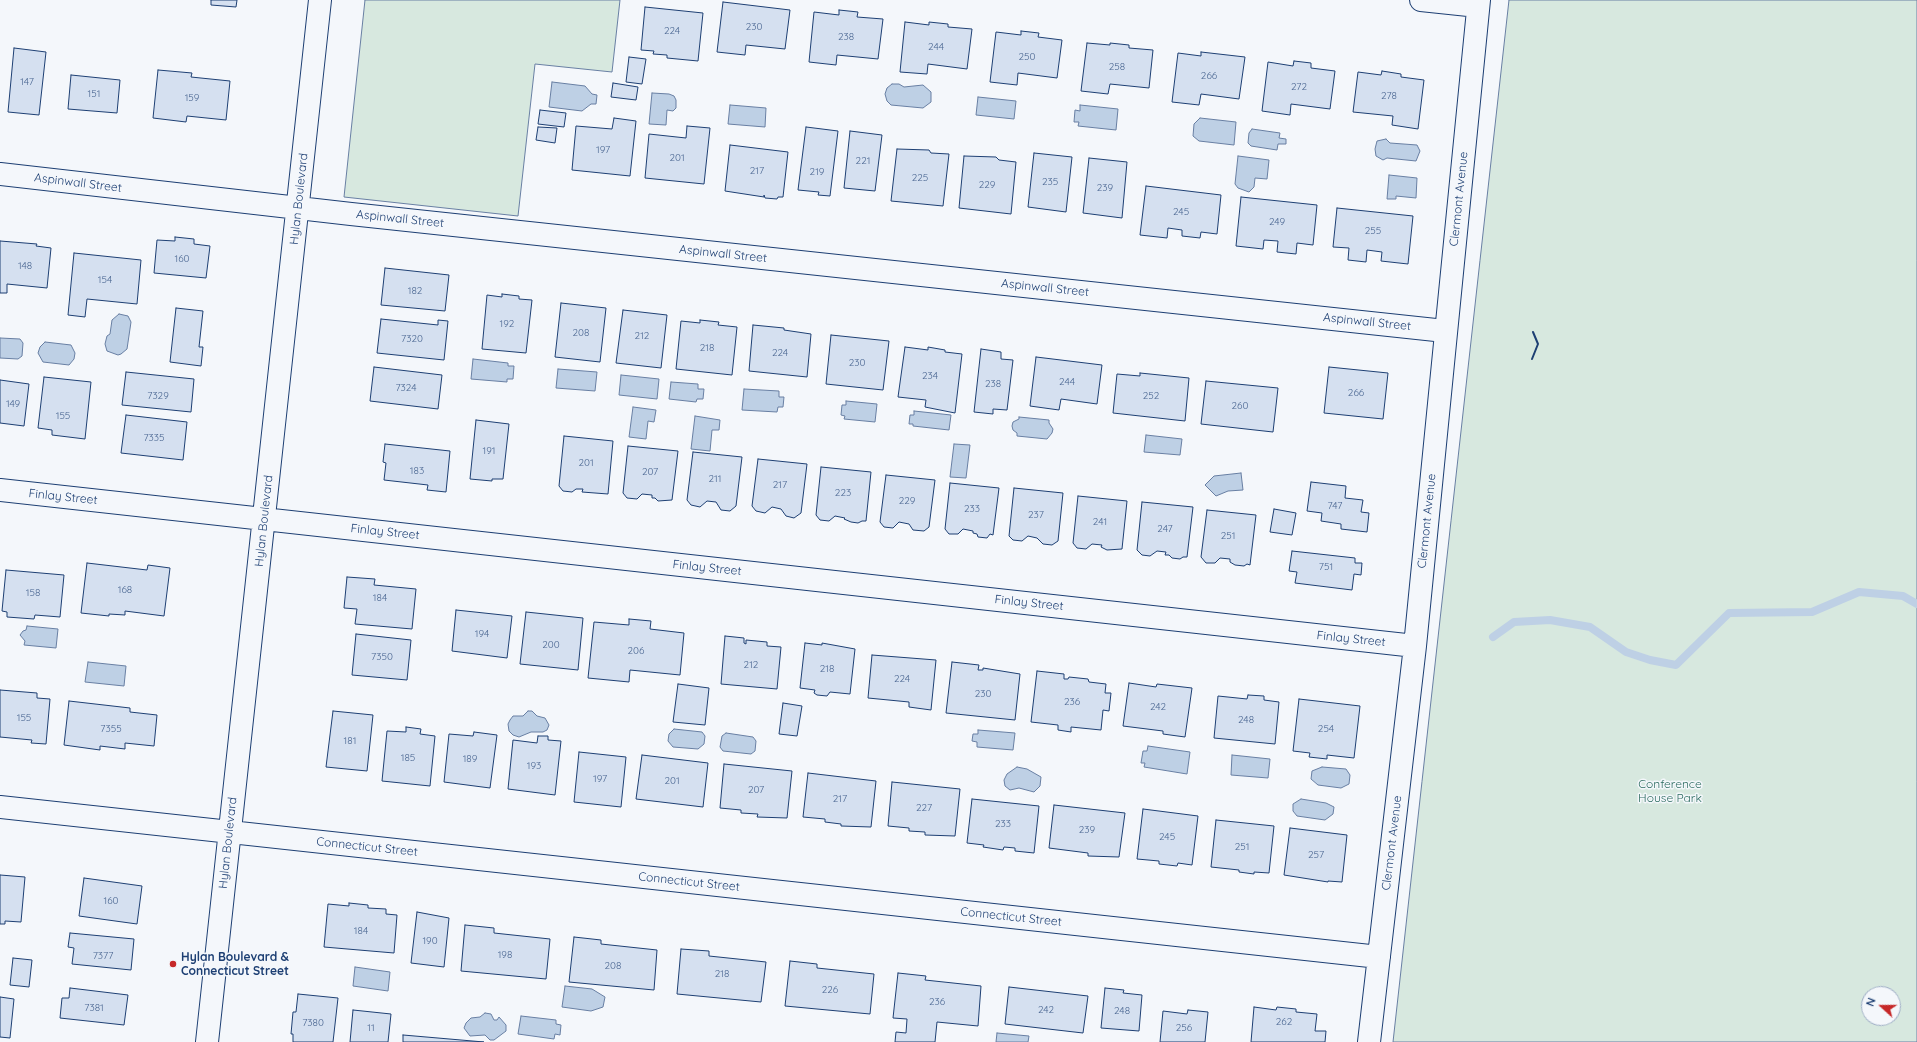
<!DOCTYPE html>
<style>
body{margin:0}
#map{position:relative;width:1917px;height:1042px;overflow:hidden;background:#f4f7fb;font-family:Quicksand,sans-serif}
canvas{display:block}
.north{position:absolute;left:1861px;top:986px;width:40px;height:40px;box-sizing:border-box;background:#f4f7fb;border:1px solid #9eadc5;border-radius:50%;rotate:291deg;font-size:11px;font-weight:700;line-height:16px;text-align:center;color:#1d3f73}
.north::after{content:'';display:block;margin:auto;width:14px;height:18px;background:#c62828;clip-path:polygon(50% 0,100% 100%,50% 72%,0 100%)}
</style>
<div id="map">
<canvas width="1917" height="1042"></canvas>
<div class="north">N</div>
</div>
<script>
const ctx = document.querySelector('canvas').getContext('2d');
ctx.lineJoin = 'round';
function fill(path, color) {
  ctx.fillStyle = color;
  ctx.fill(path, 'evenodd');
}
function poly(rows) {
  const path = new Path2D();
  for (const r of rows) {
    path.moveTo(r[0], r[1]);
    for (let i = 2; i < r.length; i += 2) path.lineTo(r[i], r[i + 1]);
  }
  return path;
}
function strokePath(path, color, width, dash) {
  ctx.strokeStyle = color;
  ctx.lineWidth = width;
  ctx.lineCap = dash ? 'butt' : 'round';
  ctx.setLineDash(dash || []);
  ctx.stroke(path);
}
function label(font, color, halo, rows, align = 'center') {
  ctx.font = font + ' Quicksand,sans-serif';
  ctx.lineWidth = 3;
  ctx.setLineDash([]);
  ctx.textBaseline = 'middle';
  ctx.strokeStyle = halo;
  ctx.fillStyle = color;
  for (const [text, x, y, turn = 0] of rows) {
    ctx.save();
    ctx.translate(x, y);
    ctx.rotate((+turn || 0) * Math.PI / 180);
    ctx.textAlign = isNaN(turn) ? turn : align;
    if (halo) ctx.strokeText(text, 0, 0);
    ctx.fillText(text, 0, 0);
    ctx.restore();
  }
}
const green = poly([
 [365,0,620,0,612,72,535,64,518,216,344,197,365,0],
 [1509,0,1917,0,1917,1042,1393,1042,1509,0],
 [1869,994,1893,994,1893,1018,1869,1018,1869,994]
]);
const water = poly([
 [552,82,585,86,592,94,597,95,596,104,591,104,582,111,549,107,552,82],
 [892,84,899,84,904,87,923,85,931,92,931,102,923,108,891,105,887,101,885,94,887,88,892,84],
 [652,93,669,94,674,96,676,100,676,108,673,111,667,110,666,125,649,124,652,93],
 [978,97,1016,101,1014,119,976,115,978,97],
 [730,105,766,108,765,127,728,124,730,105],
 [1080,105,1118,109,1116,130,1078,126,1079,122,1074,122,1075,110,1080,111,1080,105],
 [1200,118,1236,122,1234,145,1199,141,1193,136,1194,124,1200,118],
 [1252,129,1280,133,1279,138,1286,139,1286,144,1278,144,1277,150,1251,146,1248,143,1249,133,1252,129],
 [1386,139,1390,143,1417,145,1420,151,1416,161,1387,158,1383,160,1376,156,1375,149,1377,141,1386,139],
 [1238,156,1269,160,1267,179,1255,178,1254,187,1249,192,1238,188,1235,184,1238,156],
 [1389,175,1417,178,1416,198,1396,196,1396,199,1387,199,1389,175],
 [119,314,128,316,131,322,127,349,121,354,118,355,107,351,105,344,107,336,110,334,112,320,119,314],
 [0,338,20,339,23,343,22,356,18,359,0,358,0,338],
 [45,342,71,345,75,353,74,359,69,365,43,362,38,353,40,347,45,342],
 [473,359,508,363,508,366,514,366,513,379,507,379,507,382,471,379,473,359],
 [558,369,597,372,595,391,556,388,558,369],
 [621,375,659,379,657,399,619,395,621,375],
 [671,382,698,384,698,389,704,389,703,399,697,399,696,402,669,399,671,382],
 [744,389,779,391,779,397,784,397,783,407,778,407,777,412,742,410,744,389],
 [846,401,877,404,875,422,844,419,845,416,841,415,842,405,846,405,846,401],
 [633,407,656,410,654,422,648,421,646,439,629,437,633,407],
 [914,411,951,415,949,430,913,426,913,424,909,424,910,415,914,415,914,411],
 [695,416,720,420,719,430,712,430,710,451,691,449,695,416],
 [1019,417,1049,420,1049,423,1053,429,1052,433,1047,439,1017,436,1017,433,1013,430,1012,426,1013,422,1019,419,1019,417],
 [1146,435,1182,439,1180,455,1144,452,1146,435],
 [954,444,970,445,966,478,950,477,954,444],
 [1241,473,1243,490,1228,491,1216,496,1205,485,1214,476,1241,473],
 [27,626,58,629,56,648,24,645,25,641,20,635,23,631,26,630,27,626],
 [88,662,126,666,124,686,85,682,88,662],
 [528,711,532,711,537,716,545,718,549,725,547,730,543,732,531,732,519,737,513,735,509,731,508,724,510,720,513,716,523,716,528,711],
 [674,729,702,732,705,736,704,744,698,749,673,747,668,741,669,734,674,729],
 [978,730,1015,733,1013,750,977,747,977,742,972,741,973,734,978,734,978,730],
 [726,733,753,737,756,741,755,751,751,754,723,751,720,747,722,736,726,733],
 [1148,746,1190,752,1187,774,1144,767,1145,763,1141,763,1143,751,1147,751,1148,746],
 [1232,755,1270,759,1268,778,1231,775,1232,755],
 [1017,767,1027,769,1041,777,1040,786,1034,792,1019,788,1010,790,1005,786,1004,780,1007,774,1017,767],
 [1322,767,1346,769,1350,775,1349,784,1341,788,1318,785,1311,779,1312,771,1322,767],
 [1301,799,1326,803,1334,807,1333,814,1325,820,1297,816,1293,811,1293,804,1301,799],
 [355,967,390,972,388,991,353,986,355,967],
 [565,986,592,989,605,997,603,1007,591,1011,562,1007,565,986],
 [485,1013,491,1014,494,1020,497,1020,499,1017,506,1025,506,1031,494,1040,490,1040,485,1035,470,1036,464,1028,466,1023,471,1018,480,1017,485,1013],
 [521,1016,556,1020,556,1024,561,1025,560,1035,555,1034,554,1039,518,1034,521,1016],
 [997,1033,1029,1036,1028,1042,996,1042,997,1033]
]);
const stream = poly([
 [1493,637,1514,622,1550,620,1590,627,1626,652,1650,660,1676,665,1729,613,1812,612,1859,592,1903,596,1917,604]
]);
const building = poly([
 [211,0,237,0,236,7,211,5,211,0],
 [723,2,790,10,785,49,746,45,745,55,717,52,723,2],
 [645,7,703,13,698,61,667,58,667,55,653,54,654,51,641,50,645,7],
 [839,10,858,12,857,17,883,19,878,59,837,55,836,65,809,62,814,12,839,15,839,10],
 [905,22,929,25,929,22,948,24,948,27,972,29,967,69,928,64,927,74,900,72,905,22],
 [1021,31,1039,33,1038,37,1062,40,1057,78,1018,73,1017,85,990,82,996,32,1021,35,1021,31],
 [1087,43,1110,45,1110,43,1129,45,1129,48,1153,50,1149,88,1110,84,1108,94,1081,91,1087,43],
 [14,48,46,52,39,115,8,112,14,48],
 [1201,52,1245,57,1239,99,1201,94,1199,105,1172,102,1178,53,1201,56,1201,52],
 [629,57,646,59,642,84,626,82,629,57],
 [1294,61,1311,63,1311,68,1335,71,1330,109,1291,104,1290,115,1262,111,1268,62,1293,66,1294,61],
 [158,70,192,73,191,77,230,81,226,120,187,116,186,122,153,118,158,70],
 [1382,71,1401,74,1401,77,1424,80,1418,129,1392,125,1393,116,1353,112,1358,72,1381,75,1382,71],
 [71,75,120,80,117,113,68,109,71,75],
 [613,83,638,87,636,100,611,97,613,83],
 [540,110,566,113,564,127,538,124,540,110],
 [614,118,636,121,630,176,572,170,576,126,612,129,614,118],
 [687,126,710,128,704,184,645,178,649,134,686,138,687,126],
 [538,127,557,128,555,143,536,140,538,127],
 [806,127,838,131,830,196,818,195,819,192,798,190,806,127],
 [850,131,882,135,875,191,844,188,850,131],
 [730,145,788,152,783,197,778,197,777,199,765,198,764,195,764,197,725,191,730,145],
 [897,149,929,150,931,153,949,154,943,206,891,201,897,149],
 [1034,153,1072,157,1066,212,1028,207,1034,153],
 [964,156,996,157,999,160,1016,162,1011,214,959,208,964,156],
 [1089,158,1127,162,1122,218,1083,213,1089,158],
 [1146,186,1221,195,1217,234,1201,232,1200,238,1182,236,1182,230,1168,228,1167,238,1140,235,1146,186],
 [1241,197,1317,205,1313,245,1297,243,1296,254,1277,252,1278,241,1264,240,1263,249,1236,246,1241,197],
 [1337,208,1413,216,1408,264,1381,261,1382,252,1367,250,1366,262,1348,260,1349,248,1333,247,1337,208],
 [175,237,194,239,194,244,210,246,206,278,154,273,157,240,175,241,175,237],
 [0,241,37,244,36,246,51,248,47,288,7,284,7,293,0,293,0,241],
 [74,253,141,260,137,304,87,299,85,317,68,315,74,253],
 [385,268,449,275,445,311,381,305,385,268],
 [502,294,519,296,519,299,532,300,526,353,482,349,487,295,502,297,502,294],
 [561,303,606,308,600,362,555,357,561,303],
 [176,308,203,311,199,347,203,347,201,366,170,362,176,308],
 [623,310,667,315,661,368,616,363,623,310],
 [381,319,438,325,438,320,448,321,444,360,377,353,381,319],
 [700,320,719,322,718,325,737,327,732,375,676,369,681,321,700,323,700,320],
 [753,325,784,328,784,330,811,334,807,377,749,371,753,325],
 [831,335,889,341,883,390,826,384,831,335],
 [905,347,928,350,928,347,945,350,945,352,962,354,955,413,925,407,926,400,898,397,905,347],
 [981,349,1001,352,1001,359,1013,360,1007,410,993,409,993,414,974,412,981,349],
 [1036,357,1102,365,1097,404,1061,399,1059,410,1030,406,1036,357],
 [374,367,442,375,438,409,370,401,374,367],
 [1329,367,1388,373,1383,419,1324,413,1329,367],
 [126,372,194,379,191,412,122,405,126,372],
 [1140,373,1189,378,1185,421,1113,413,1117,374,1140,376,1140,373],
 [44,377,91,382,85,439,52,435,52,430,38,428,44,377],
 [0,380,29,384,24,426,0,423,0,380],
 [1206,381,1278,388,1273,432,1201,424,1206,381],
 [126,415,187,422,183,460,121,453,126,415],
 [476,420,509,424,503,479,492,479,492,481,470,479,476,420],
 [564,436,613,441,608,494,582,492,583,489,576,489,572,492,563,491,559,486,564,436],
 [385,444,450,451,446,492,427,490,428,485,384,480,386,463,383,462,385,444],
 [628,446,678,451,672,500,658,501,655,498,652,498,652,495,642,494,637,499,627,498,623,493,628,446],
 [693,452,742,457,736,506,730,511,721,510,716,502,707,501,700,507,691,505,687,500,693,452],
 [758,459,807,464,801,513,794,518,786,516,781,509,772,507,765,513,756,511,752,506,758,459],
 [821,467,871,472,866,521,862,521,858,523,851,522,844,519,845,518,835,516,829,521,820,520,816,515,821,467],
 [886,475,935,480,929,527,924,531,913,530,909,524,899,522,893,528,884,527,880,522,886,475],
 [1311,482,1346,486,1345,498,1363,500,1361,512,1369,513,1367,532,1341,529,1341,524,1321,521,1322,513,1307,511,1311,482],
 [950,483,999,488,993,535,990,534,987,538,978,537,977,534,973,533,973,531,963,529,958,534,949,534,945,529,950,483],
 [1014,488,1063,493,1058,541,1052,545,1043,544,1037,538,1028,536,1022,541,1013,540,1009,536,1014,488],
 [1078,496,1127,501,1122,549,1107,550,1101,547,1102,545,1092,544,1086,549,1077,548,1073,543,1078,496],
 [1142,502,1193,507,1187,557,1183,557,1180,559,1172,558,1169,555,1165,555,1166,552,1157,551,1150,556,1142,555,1137,550,1142,502],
 [1274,509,1296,513,1292,535,1270,532,1274,509],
 [1207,510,1256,515,1250,565,1247,564,1244,566,1235,565,1230,562,1230,559,1220,558,1215,563,1206,563,1201,557,1207,510],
 [1292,551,1355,558,1355,563,1362,563,1361,575,1354,574,1352,590,1295,583,1297,572,1289,571,1292,551],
 [87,563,147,570,148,565,170,568,164,616,125,611,125,615,109,614,109,616,81,613,87,563],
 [6,570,64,575,60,617,35,615,34,619,7,617,7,612,2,611,6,570],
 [347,577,375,579,374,585,416,589,412,629,355,624,357,609,344,608,347,577],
 [456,610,512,616,507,658,452,651,456,610],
 [526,612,583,618,578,670,520,664,526,612],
 [629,619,651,621,650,629,684,633,680,675,630,670,629,682,588,678,594,622,629,625,629,619],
 [356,634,411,640,407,680,352,675,356,634],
 [725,636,744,638,744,643,746,644,746,640,767,642,767,646,781,647,777,689,721,684,725,636],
 [805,643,822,645,822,643,855,649,850,694,830,692,827,696,817,695,814,693,815,690,800,688,805,643],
 [872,655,936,660,931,710,909,707,909,702,868,698,872,655],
 [952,662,979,665,978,670,983,670,983,668,1020,674,1015,720,946,713,952,662],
 [1037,671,1064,674,1064,679,1068,679,1069,677,1088,679,1089,682,1106,684,1105,693,1111,693,1109,711,1103,710,1101,730,1071,727,1071,732,1058,730,1058,725,1031,722,1037,671],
 [1129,683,1156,687,1157,684,1192,688,1185,737,1163,734,1163,731,1123,726,1129,683],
 [678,684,709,688,705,725,673,722,678,684],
 [0,690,37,693,37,698,50,699,46,744,31,743,32,740,0,737,0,690],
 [1248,695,1264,696,1264,700,1279,702,1275,744,1214,738,1218,696,1247,699,1248,695],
 [1299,699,1360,706,1354,758,1327,755,1327,759,1309,757,1310,753,1293,751,1299,699],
 [69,701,130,708,130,712,157,715,154,746,125,743,125,749,100,746,100,750,64,745,69,701],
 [783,703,802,706,797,736,779,734,783,703],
 [333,711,373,715,367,771,326,767,333,711],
 [406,727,421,729,420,734,435,736,430,786,382,781,387,731,406,732,406,727],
 [474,732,497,735,490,788,444,782,449,734,473,736,474,732],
 [538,736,548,736,548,740,561,741,555,795,508,789,513,740,537,743,538,736],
 [579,752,626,757,621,807,574,802,579,752],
 [642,755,708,763,703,807,636,799,642,755],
 [724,764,792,771,787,818,757,817,758,814,741,813,741,810,720,808,724,764],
 [808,773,876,781,871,827,841,826,841,824,825,822,825,819,803,817,808,773],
 [892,782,960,789,955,836,925,835,925,832,909,831,909,828,888,826,892,782],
 [972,799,1039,806,1034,853,1015,851,1015,848,1004,847,1003,850,983,847,984,845,967,843,972,799],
 [1054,805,1125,813,1119,857,1088,856,1088,853,1049,848,1054,805],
 [1143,809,1198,816,1192,865,1178,863,1177,866,1159,864,1159,861,1137,859,1143,809],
 [1216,820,1274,826,1269,873,1254,872,1254,874,1239,872,1239,870,1211,867,1216,820],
 [1290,828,1347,835,1342,882,1328,881,1328,882,1284,875,1290,828],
 [0,875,25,877,21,922,5,921,5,924,0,924,0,875],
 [84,878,142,886,137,924,79,916,84,878],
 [349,903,368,905,368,908,386,909,386,914,397,915,394,953,324,947,328,904,349,906,349,903],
 [417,912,449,918,444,967,411,963,417,912],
 [465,925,494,928,494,933,550,939,546,979,461,971,465,925],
 [70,933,134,939,131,970,72,964,74,948,68,947,70,933],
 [574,937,601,940,601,944,657,950,654,990,569,982,574,937],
 [681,949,709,951,709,956,766,962,761,1002,677,994,681,949],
 [13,958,32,960,29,987,10,985,13,958],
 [790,961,817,964,817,968,874,974,870,1014,785,1006,790,961],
 [898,973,926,976,925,980,981,986,978,1026,937,1022,935,1042,895,1042,896,1032,906,1033,907,1019,893,1018,898,973],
 [1009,987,1088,996,1083,1033,1005,1024,1009,987],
 [70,988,128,995,124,1025,60,1018,62,998,69,998,70,988],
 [1105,988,1124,990,1123,993,1142,995,1139,1031,1101,1028,1105,988],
 [298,994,338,998,333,1042,293,1042,293,1034,291,1034,293,1012,296,1012,298,994],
 [0,997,14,999,10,1038,0,1037,0,997],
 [1254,1007,1276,1010,1277,1007,1296,1009,1296,1012,1317,1014,1315,1031,1326,1031,1325,1042,1251,1042,1254,1007],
 [353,1010,391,1014,388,1042,350,1042,353,1010],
 [1188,1010,1208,1012,1205,1042,1160,1042,1163,1011,1187,1014,1188,1010],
 [403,1035,484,1042,403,1042,403,1035]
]);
const minor = poly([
 [1421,0,1478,6],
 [0,174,351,214,1445,331],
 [0,490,1415,646],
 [0,807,1379,957],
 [207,1042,320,0],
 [1369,1042,1415,646,1479,0]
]);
const wall = poly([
 [1532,359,1538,344,1533,332]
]);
const markers = [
 [173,964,4,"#c62828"]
];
const numberNames = [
 ["230",754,27],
 ["224",672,31],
 ["238",846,37],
 ["244",936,47],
 ["250",1027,57],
 ["258",1117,67],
 ["266",1209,76],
 ["147",27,82],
 ["272",1299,87],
 ["151",94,94],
 ["278",1389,96],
 ["159",192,98],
 ["197",603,150],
 ["201",677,158],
 ["221",863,161],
 ["217",757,171],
 ["219",817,172],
 ["225",920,178],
 ["235",1050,182],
 ["229",987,185],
 ["239",1105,188],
 ["245",1181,212],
 ["249",1277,222],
 ["255",1373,231],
 ["160",182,259],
 ["148",25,266],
 ["154",105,280],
 ["182",415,291],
 ["192",507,324],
 ["208",581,333],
 ["212",642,336],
 ["7320",412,339],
 ["218",707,348],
 ["224",780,353],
 ["230",857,363],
 ["234",930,376],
 ["244",1067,382],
 ["238",993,384],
 ["7324",406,388],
 ["266",1356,393],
 ["7329",158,396],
 ["252",1151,396],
 ["149",13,404],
 ["260",1240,406],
 ["155",63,416],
 ["7335",154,438],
 ["191",489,451],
 ["201",586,463],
 ["183",417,471],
 ["207",650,472],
 ["211",715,479],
 ["217",780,485],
 ["223",843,493],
 ["229",907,501],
 ["747",1335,506],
 ["233",972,509],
 ["237",1036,515],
 ["241",1100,522],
 ["247",1165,529],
 ["251",1228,536],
 ["751",1326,567],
 ["168",125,590],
 ["158",33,593],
 ["184",380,598],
 ["194",482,634],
 ["200",551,645],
 ["206",636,651],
 ["7350",382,657],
 ["212",751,665],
 ["218",827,669],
 ["224",902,679],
 ["230",983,694],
 ["236",1072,702],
 ["242",1158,707],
 ["155",24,718],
 ["248",1246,720],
 ["7355",111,729],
 ["254",1326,729],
 ["181",350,741],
 ["185",408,758],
 ["189",470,759],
 ["193",534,766],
 ["197",600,779],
 ["201",672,781],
 ["207",756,790],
 ["217",840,799],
 ["227",924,808],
 ["233",1003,824],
 ["239",1087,830],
 ["245",1167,837],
 ["251",1242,847],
 ["257",1316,855],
 ["160",111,901],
 ["184",361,931],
 ["190",430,941],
 ["198",505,955],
 ["7377",103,956],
 ["208",613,966],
 ["218",722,974],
 ["226",830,990],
 ["236",937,1002],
 ["7381",94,1008],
 ["242",1046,1010],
 ["248",1122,1011],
 ["262",1284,1022],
 ["7380",313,1023],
 ["11",371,1028],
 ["256",1184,1028]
];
const streetNames = [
 ["Aspinwall Street",78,183,7],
 ["Hylan Boulevard",299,199,-84],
 ["Clermont Avenue",1459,199,-84],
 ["Aspinwall Street",400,219,6],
 ["Aspinwall Street",723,254,6],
 ["Aspinwall Street",1045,288,6],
 ["Aspinwall Street",1367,322,6],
 ["Finlay Street",63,497,6],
 ["Hylan Boulevard",264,521,-84],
 ["Clermont Avenue",1427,521,-84],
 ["Finlay Street",385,532,6],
 ["Finlay Street",707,568,6],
 ["Finlay Street",1029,603,6],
 ["Finlay Street",1351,639,6],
 ["Hylan Boulevard",228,843,-84],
 ["Clermont Avenue",1392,843,-83],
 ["Connecticut Street",367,847,6],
 ["Connecticut Street",689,882,6],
 ["Connecticut Street",1011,917,6]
];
const parkNames = [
 ["Conference",1670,784],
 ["House Park",1670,798]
];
const poiNames = [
 ["Hylan Boulevard &",181,957],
 ["Connecticut Street",181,971]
];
fill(green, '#d7e8df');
strokePath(green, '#687fa3', 1);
fill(water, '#bed0e5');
strokePath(water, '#687fa3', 1);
strokePath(stream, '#bed0e5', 8);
fill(building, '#d5e0f0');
strokePath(building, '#1d3f73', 1);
strokePath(minor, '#1d3f73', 24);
strokePath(minor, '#f4f7fb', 22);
strokePath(wall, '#1d3f73', 2);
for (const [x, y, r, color] of markers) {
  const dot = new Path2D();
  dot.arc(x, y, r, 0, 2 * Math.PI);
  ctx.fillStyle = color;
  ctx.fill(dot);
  strokePath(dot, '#f4f7fb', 1.5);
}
label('10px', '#4b6792', null, numberNames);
label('12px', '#1d3f73', '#f4f7fb', streetNames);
label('12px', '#2c6c60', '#f4f7fb', parkNames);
label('bold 12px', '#1d3f73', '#f4f7fb', poiNames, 'left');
</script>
